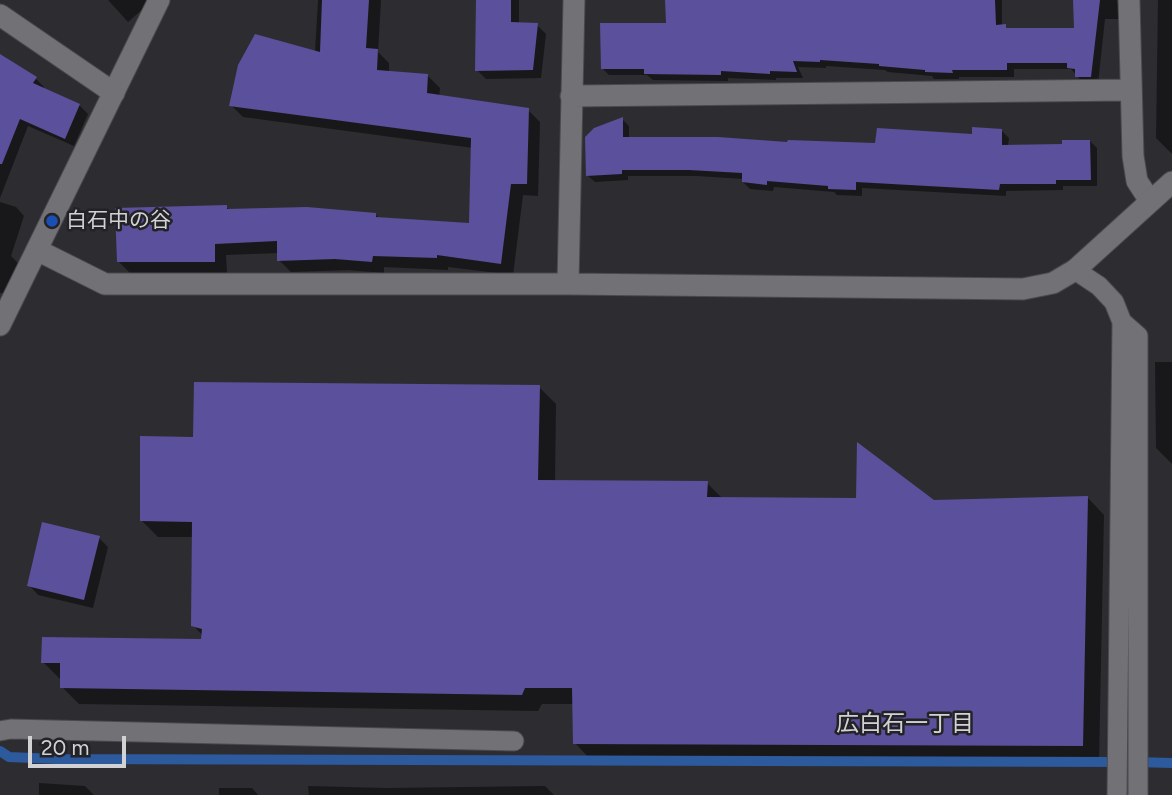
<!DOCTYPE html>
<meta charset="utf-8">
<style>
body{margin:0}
#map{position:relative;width:1172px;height:795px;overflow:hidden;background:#2d2d31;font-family:Figtree,sans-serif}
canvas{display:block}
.scale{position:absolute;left:28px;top:736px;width:98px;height:32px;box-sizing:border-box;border:4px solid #d2d2d5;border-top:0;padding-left:9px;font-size:21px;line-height:24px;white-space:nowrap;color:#d2d2d5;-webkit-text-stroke:5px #232327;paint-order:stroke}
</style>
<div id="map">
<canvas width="1172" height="795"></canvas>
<div class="scale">20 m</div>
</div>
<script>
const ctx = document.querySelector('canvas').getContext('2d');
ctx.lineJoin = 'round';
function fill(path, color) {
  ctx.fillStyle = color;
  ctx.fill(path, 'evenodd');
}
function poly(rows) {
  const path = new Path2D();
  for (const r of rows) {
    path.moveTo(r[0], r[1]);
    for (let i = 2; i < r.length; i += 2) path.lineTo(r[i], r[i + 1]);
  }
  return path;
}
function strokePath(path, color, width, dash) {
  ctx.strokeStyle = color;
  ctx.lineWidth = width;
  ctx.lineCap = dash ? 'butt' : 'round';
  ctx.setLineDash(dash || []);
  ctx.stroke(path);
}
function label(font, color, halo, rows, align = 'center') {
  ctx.font = font + ' Figtree,"Noto Sans JP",sans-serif';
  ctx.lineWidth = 5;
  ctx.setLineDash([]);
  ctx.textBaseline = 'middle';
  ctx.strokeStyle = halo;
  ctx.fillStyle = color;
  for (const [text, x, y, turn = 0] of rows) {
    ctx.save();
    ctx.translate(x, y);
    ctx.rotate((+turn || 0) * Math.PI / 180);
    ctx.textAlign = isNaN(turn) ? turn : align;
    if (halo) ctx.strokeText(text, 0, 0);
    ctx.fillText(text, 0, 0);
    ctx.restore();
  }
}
const shadow = poly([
 [108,0,153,0,128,22],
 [318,0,381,0,378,52,389,63,389,73,428,76,440,88,439,97,528,110,540,122,538,196,523,195,513,275,448,267,448,270,384,267,384,273,348,270,291,272,279,260,279,253,226,255,227,273,130,273,118,261,226,207,231,211,375,214,380,219,471,225,473,148,243,117,231,105,315,52],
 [477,0,519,0,519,24,537,25,546,34,541,78,486,79,477,70],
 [667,0,1002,0,1002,26,1009,30,1076,30,1075,0,1117,0,1122,19,1105,19,1098,84,1084,84,1071,69,1014,69,1014,77,959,77,959,79,934,79,932,76,888,72,885,70,826,66,826,68,798,67,803,78,776,78,776,80,728,78,728,81,653,80,647,75,609,75,602,68,668,24],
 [1158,0,1172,0,1172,154,1156,138],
 [0,58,36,79,44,87,43,89,79,105,88,114,74,146,28,126,0,198],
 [622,119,629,126,629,138,789,144,877,144,974,136,1002,131,1009,138,1008,146,1064,146,1090,141,1097,148,1097,186,1063,186,1063,190,1006,191,1006,196,862,188,862,196,837,195,834,192,774,187,773,191,750,189,743,182,744,179,697,176,628,176,628,180,595,182,588,176],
 [0,202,16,207,24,216,11,256,20,265,14,293,0,293],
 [1155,362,1172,362,1172,464,1156,448],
 [539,387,556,404,555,482,707,483,723,499,933,501,1088,498,1104,515,1099,762,591,760,575,743,574,704,542,704,538,711,79,704,62,687,60,679,43,662,202,641,203,636,193,625,193,537,158,537,141,520,195,439],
 [99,538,108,547,93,608,38,595,29,585],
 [39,783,85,786,94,795,39,795],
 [308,786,386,788,545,786,554,795,309,795],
 [219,788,252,788,258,795,219,795]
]);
const stream = poly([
 [0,751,9,757,56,759,1121,762],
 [1136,762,1172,763]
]);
const building = poly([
 [322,0,369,0,366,48,378,49,377,70,428,74,427,93,529,108,527,184,511,184,501,264,437,255,437,258,373,256,372,262,335,259,277,261,277,241,215,244,215,262,117,262,115,208,227,205,227,209,307,207,376,213,376,217,469,223,471,138,229,106,238,65,255,34,320,52],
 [476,0,511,0,511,22,538,23,533,70,475,71],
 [665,0,995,0,996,25,1006,24,1006,28,1074,28,1073,0,1100,0,1091,77,1075,77,1075,69,1067,68,1067,63,1007,63,1007,70,952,70,953,73,925,72,925,70,879,66,879,64,820,60,820,62,793,61,797,72,770,71,770,74,721,71,721,75,644,74,644,69,601,69,600,23,666,23],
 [0,54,37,77,33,83,80,104,65,139,20,119,2,164,0,164],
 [623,117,623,137,718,137,787,142,788,140,875,143,877,128,972,134,972,127,1002,129,1002,145,1062,144,1062,140,1090,140,1091,180,1056,180,1056,184,1000,184,999,190,856,182,856,190,828,189,828,186,767,181,767,185,742,182,742,173,689,170,622,170,622,174,586,176,585,137,594,128],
 [194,382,540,385,538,480,708,481,707,497,856,498,857,442,934,500,1088,496,1083,746,573,744,572,688,525,688,522,695,60,688,60,663,41,663,42,637,201,639,202,629,191,626,192,522,140,521,140,436,193,437],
 [42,522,100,536,84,600,27,586]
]);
const lane = poly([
 [1075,270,1099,286,1114,302,1122,322,1117,795],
 [1122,322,1138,336,1138,795],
 [0,731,11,729,514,741]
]);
const street = poly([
 [1129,0,1133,156,1137,181,1150,201],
 [0,15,114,93],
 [571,96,1130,90],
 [37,250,105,284,568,284,1023,289,1053,283,1075,270],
 [568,284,574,0]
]);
const secondary = poly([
 [1075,270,1172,182],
 [0,325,159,0]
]);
const markers = [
 [52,221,7,"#1a4fb4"]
];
const poiNames = [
 ["白石中の谷",66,221]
];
const neighbourhoodNames = [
 ["広白石一丁目",905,724]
];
fill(shadow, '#0007');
strokePath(stream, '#2c5a9c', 10);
fill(building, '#5b509b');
strokePath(lane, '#4a4a4e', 21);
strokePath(street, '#4a4a4e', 23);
strokePath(secondary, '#4a4a4e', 23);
strokePath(lane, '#717176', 19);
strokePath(street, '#717176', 21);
strokePath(secondary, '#717176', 21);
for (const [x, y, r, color] of markers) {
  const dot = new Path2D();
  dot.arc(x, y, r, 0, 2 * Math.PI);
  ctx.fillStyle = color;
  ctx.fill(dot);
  strokePath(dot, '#232327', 2.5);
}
label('21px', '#d2d2d5', '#232327', poiNames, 'left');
label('23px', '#d2d2d5', '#232327', neighbourhoodNames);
</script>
